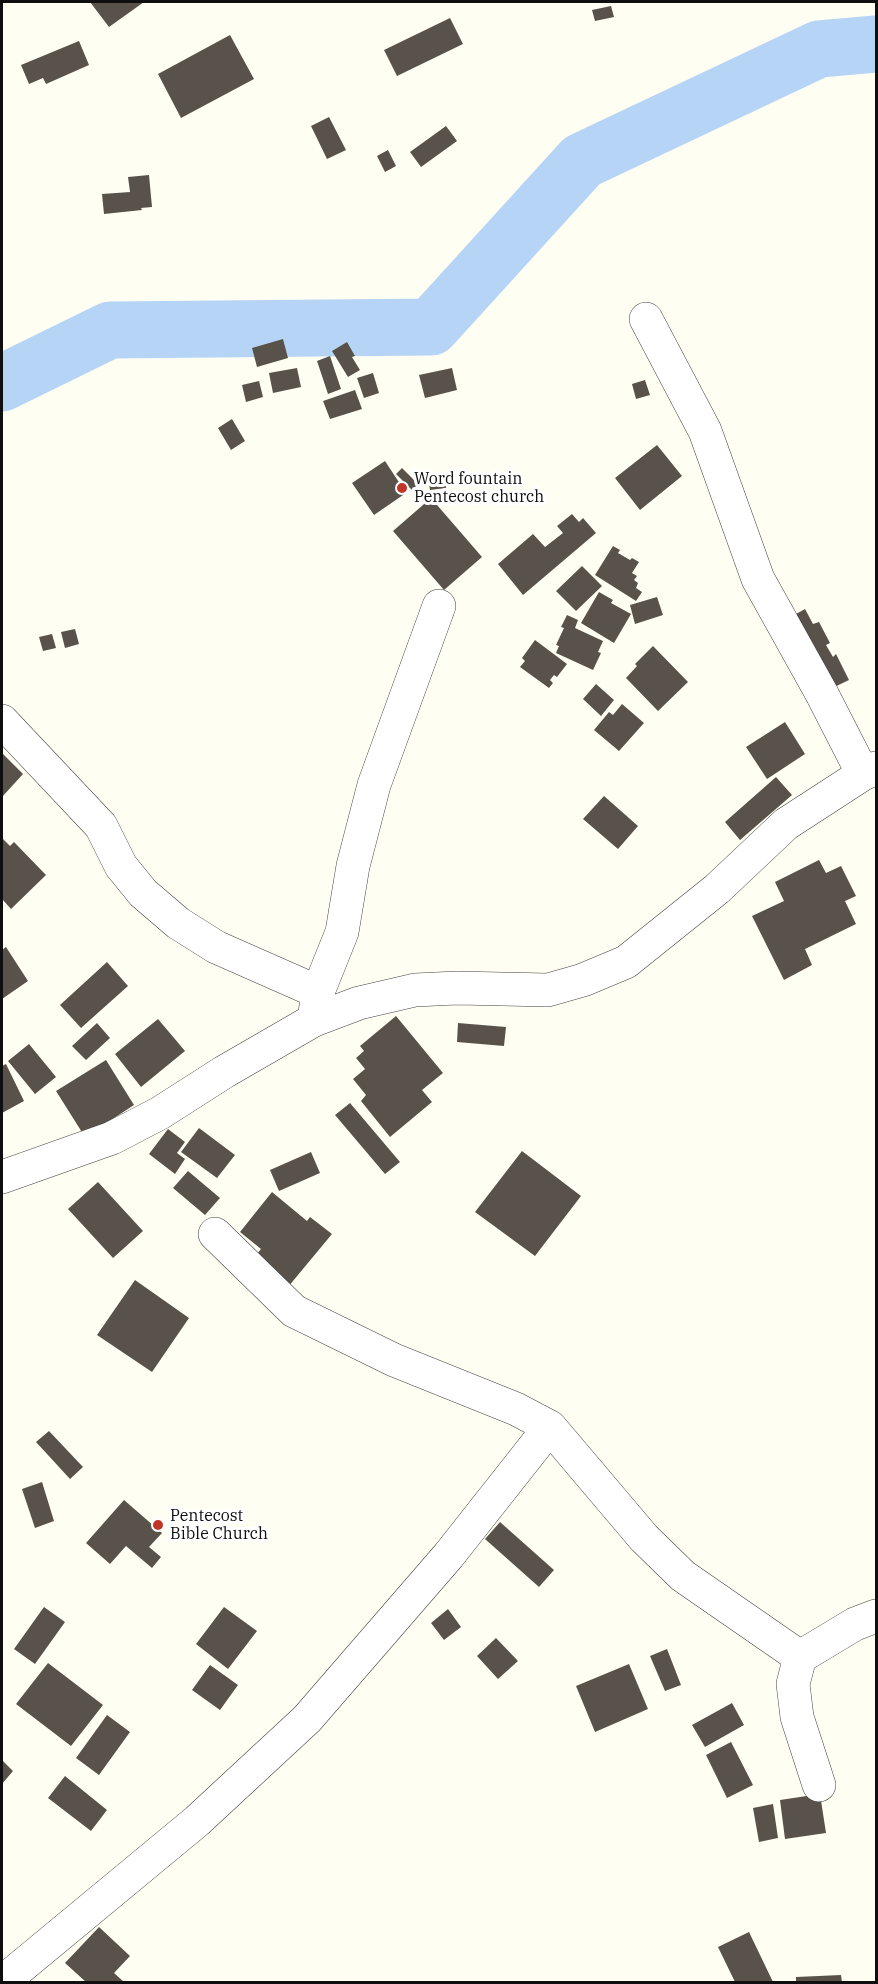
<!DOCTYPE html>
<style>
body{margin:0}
#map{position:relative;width:878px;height:1984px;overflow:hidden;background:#fffef2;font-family:"IBM Plex Serif",serif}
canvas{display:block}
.frame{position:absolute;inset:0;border:3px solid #0f0f0f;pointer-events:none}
</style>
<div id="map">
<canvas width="878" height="1984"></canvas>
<div class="frame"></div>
</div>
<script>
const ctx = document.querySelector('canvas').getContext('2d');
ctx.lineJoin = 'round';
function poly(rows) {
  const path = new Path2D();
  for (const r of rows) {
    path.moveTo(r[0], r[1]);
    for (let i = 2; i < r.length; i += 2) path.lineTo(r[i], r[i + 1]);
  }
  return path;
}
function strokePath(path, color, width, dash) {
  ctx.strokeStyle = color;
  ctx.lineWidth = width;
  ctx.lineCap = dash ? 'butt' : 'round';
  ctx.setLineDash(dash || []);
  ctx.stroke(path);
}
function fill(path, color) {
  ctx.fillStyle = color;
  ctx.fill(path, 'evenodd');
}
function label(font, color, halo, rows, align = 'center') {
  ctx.font = font + ' "IBM Plex Serif",serif';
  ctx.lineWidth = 6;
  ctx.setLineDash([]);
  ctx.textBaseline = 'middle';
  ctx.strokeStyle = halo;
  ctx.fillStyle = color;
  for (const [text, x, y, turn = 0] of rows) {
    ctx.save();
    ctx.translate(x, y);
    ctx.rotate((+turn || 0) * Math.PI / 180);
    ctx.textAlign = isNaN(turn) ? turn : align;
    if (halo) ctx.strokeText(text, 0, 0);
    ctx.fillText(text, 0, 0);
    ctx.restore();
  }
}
const river = poly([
 [2,383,110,330,431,327,582,161,819,49,876,44]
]);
const building = poly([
 [90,2,144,2,109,27],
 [611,6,614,17,595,21,592,10],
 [450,18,463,44,397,76,384,50],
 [230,35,254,79,181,118,158,74],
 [79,41,89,65,46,84,43,78,29,84,21,65],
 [329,117,346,150,327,159,311,126],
 [446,126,457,141,421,167,410,152],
 [388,150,396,166,385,172,377,156],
 [149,175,152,207,141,208,142,210,104,214,102,194,130,192,128,177],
 [283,339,288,358,257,367,252,348],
 [347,342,355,356,352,357,360,370,348,377,332,351],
 [330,356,341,389,328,394,317,361],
 [297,368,301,387,273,393,269,373],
 [452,368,457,390,425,398,419,375],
 [373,373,379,393,364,398,357,378],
 [645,380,650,395,636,399,632,384],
 [259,381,263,397,246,402,242,385],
 [355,390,362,409,330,419,323,401],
 [232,419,245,441,231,450,218,428],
 [657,445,682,476,640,510,615,478],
 [385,461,406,493,374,515,352,483],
 [402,468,418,484,412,490,396,474],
 [444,476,446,488,430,490,428,478],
 [431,498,482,557,444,590,393,531],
 [572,514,579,522,583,518,596,533,523,595,498,564,533,534,545,547,563,533,557,526],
 [613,546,620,550,618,553,630,560,632,558,639,562,632,573,637,576,634,580,638,583,636,588,642,592,636,601,595,575],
 [582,566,602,586,576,611,556,591],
 [599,592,613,600,611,603,631,614,614,643,581,623],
 [657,597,663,615,635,624,630,605],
 [805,609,813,624,819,622,830,643,826,645,833,657,836,654,849,680,824,692,787,619],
 [567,615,578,620,575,628,603,641,598,652,601,653,593,670,556,653,559,646,556,645,564,628,561,627],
 [75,629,79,644,65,648,61,632],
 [52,634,56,648,43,651,39,637],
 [535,640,567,664,557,677,554,675,550,680,553,683,549,688,520,667,525,661,522,658],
 [653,646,688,682,658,711,626,678,637,666,635,664],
 [596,684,614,700,601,716,583,699],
 [622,704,644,723,619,751,594,730,609,712,613,715],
 [785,722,805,754,767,779,746,747],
 [2,753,23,774,2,797],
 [776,777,792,795,740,840,725,822],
 [604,796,638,826,618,849,583,819],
 [2,838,10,846,14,842,46,875,11,909,2,899],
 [819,860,826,873,841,866,856,896,845,901,856,924,805,949,812,965,784,980,752,916,784,901,775,882],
 [6,947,28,981,2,999,2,950],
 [107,962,128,986,81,1028,60,1005],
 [396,1016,443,1073,422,1090,432,1102,390,1137,361,1101,366,1095,353,1079,365,1069,356,1058,364,1051,360,1046],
 [158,1019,185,1051,141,1087,115,1054],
 [97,1023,110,1038,86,1060,72,1046],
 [458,1023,506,1027,504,1046,457,1042],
 [29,1044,56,1077,35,1094,8,1061],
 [106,1060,134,1105,85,1137,56,1091],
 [6,1064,24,1101,2,1113,2,1066],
 [350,1103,400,1162,385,1174,335,1115],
 [199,1128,235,1155,217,1178,181,1152],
 [168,1129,185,1142,177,1153,185,1159,175,1174,149,1154],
 [522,1151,581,1196,535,1256,475,1212],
 [311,1152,320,1173,279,1191,270,1170],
 [188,1171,220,1198,205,1215,173,1188],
 [98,1182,143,1231,113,1258,68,1209],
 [272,1192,307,1221,310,1217,332,1234,288,1287,253,1259,261,1249,240,1232],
 [135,1280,189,1318,152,1372,97,1335],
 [49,1431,83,1467,70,1479,36,1442],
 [42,1482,54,1521,35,1528,22,1489],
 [124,1500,162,1533,149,1547,161,1557,152,1568,126,1546,110,1564,86,1543],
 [500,1522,554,1570,539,1587,485,1539],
 [44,1607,65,1622,35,1664,14,1649],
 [224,1607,257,1631,228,1669,196,1644],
 [448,1609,461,1627,444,1640,431,1623],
 [496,1638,518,1661,498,1679,477,1656],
 [667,1649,681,1685,665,1691,650,1656],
 [48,1663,103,1705,71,1746,16,1704],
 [629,1664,648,1709,595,1732,576,1686],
 [210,1665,238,1685,220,1710,192,1690],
 [732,1703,744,1725,705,1747,692,1725],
 [107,1715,130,1732,99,1775,76,1758],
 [731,1742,753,1785,727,1798,706,1755],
 [2,1760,13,1771,2,1784],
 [65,1776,107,1810,91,1831,48,1798],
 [820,1794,826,1833,785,1839,780,1800],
 [773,1804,778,1838,759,1842,753,1808],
 [99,1927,130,1956,114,1973,124,1982,86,1982,65,1963],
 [749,1932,773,1982,735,1982,718,1947],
 [841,1975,842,1982,796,1982,796,1977]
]);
const minor = poly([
 [646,319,705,431,758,579,822,694,863,774],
 [2,721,101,826,121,866,143,893,178,923,216,947,318,992],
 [314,1020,318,992,342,932,353,866,374,785,439,606],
 [2,1177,112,1138,160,1113,224,1072,314,1020,359,1003,415,990,457,988,548,990,583,980,626,962,717,889,786,824,863,774,876,768],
 [215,1234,294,1311,394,1360,516,1409,550,1427,644,1538,683,1576,800,1657],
 [819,1785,797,1717,793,1684,800,1657,855,1624,876,1616],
 [11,1975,197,1821,307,1719,449,1555,550,1427]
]);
const markers = [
 [402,488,6,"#c03527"],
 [158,1525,6,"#c03527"]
];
const poiNames = [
 ["Word fountain",414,479],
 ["Pentecost church",414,497],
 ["Pentecost",170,1516],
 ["Bible Church",170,1534]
];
strokePath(river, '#b6d5f6', 57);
fill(building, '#58524b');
strokePath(minor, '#424242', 34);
strokePath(minor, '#fff', 33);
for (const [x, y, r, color] of markers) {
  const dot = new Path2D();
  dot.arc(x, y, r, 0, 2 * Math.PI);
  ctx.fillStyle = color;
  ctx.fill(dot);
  strokePath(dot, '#fff', 2);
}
label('16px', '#0f0f0f', '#fff', poiNames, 'left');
</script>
